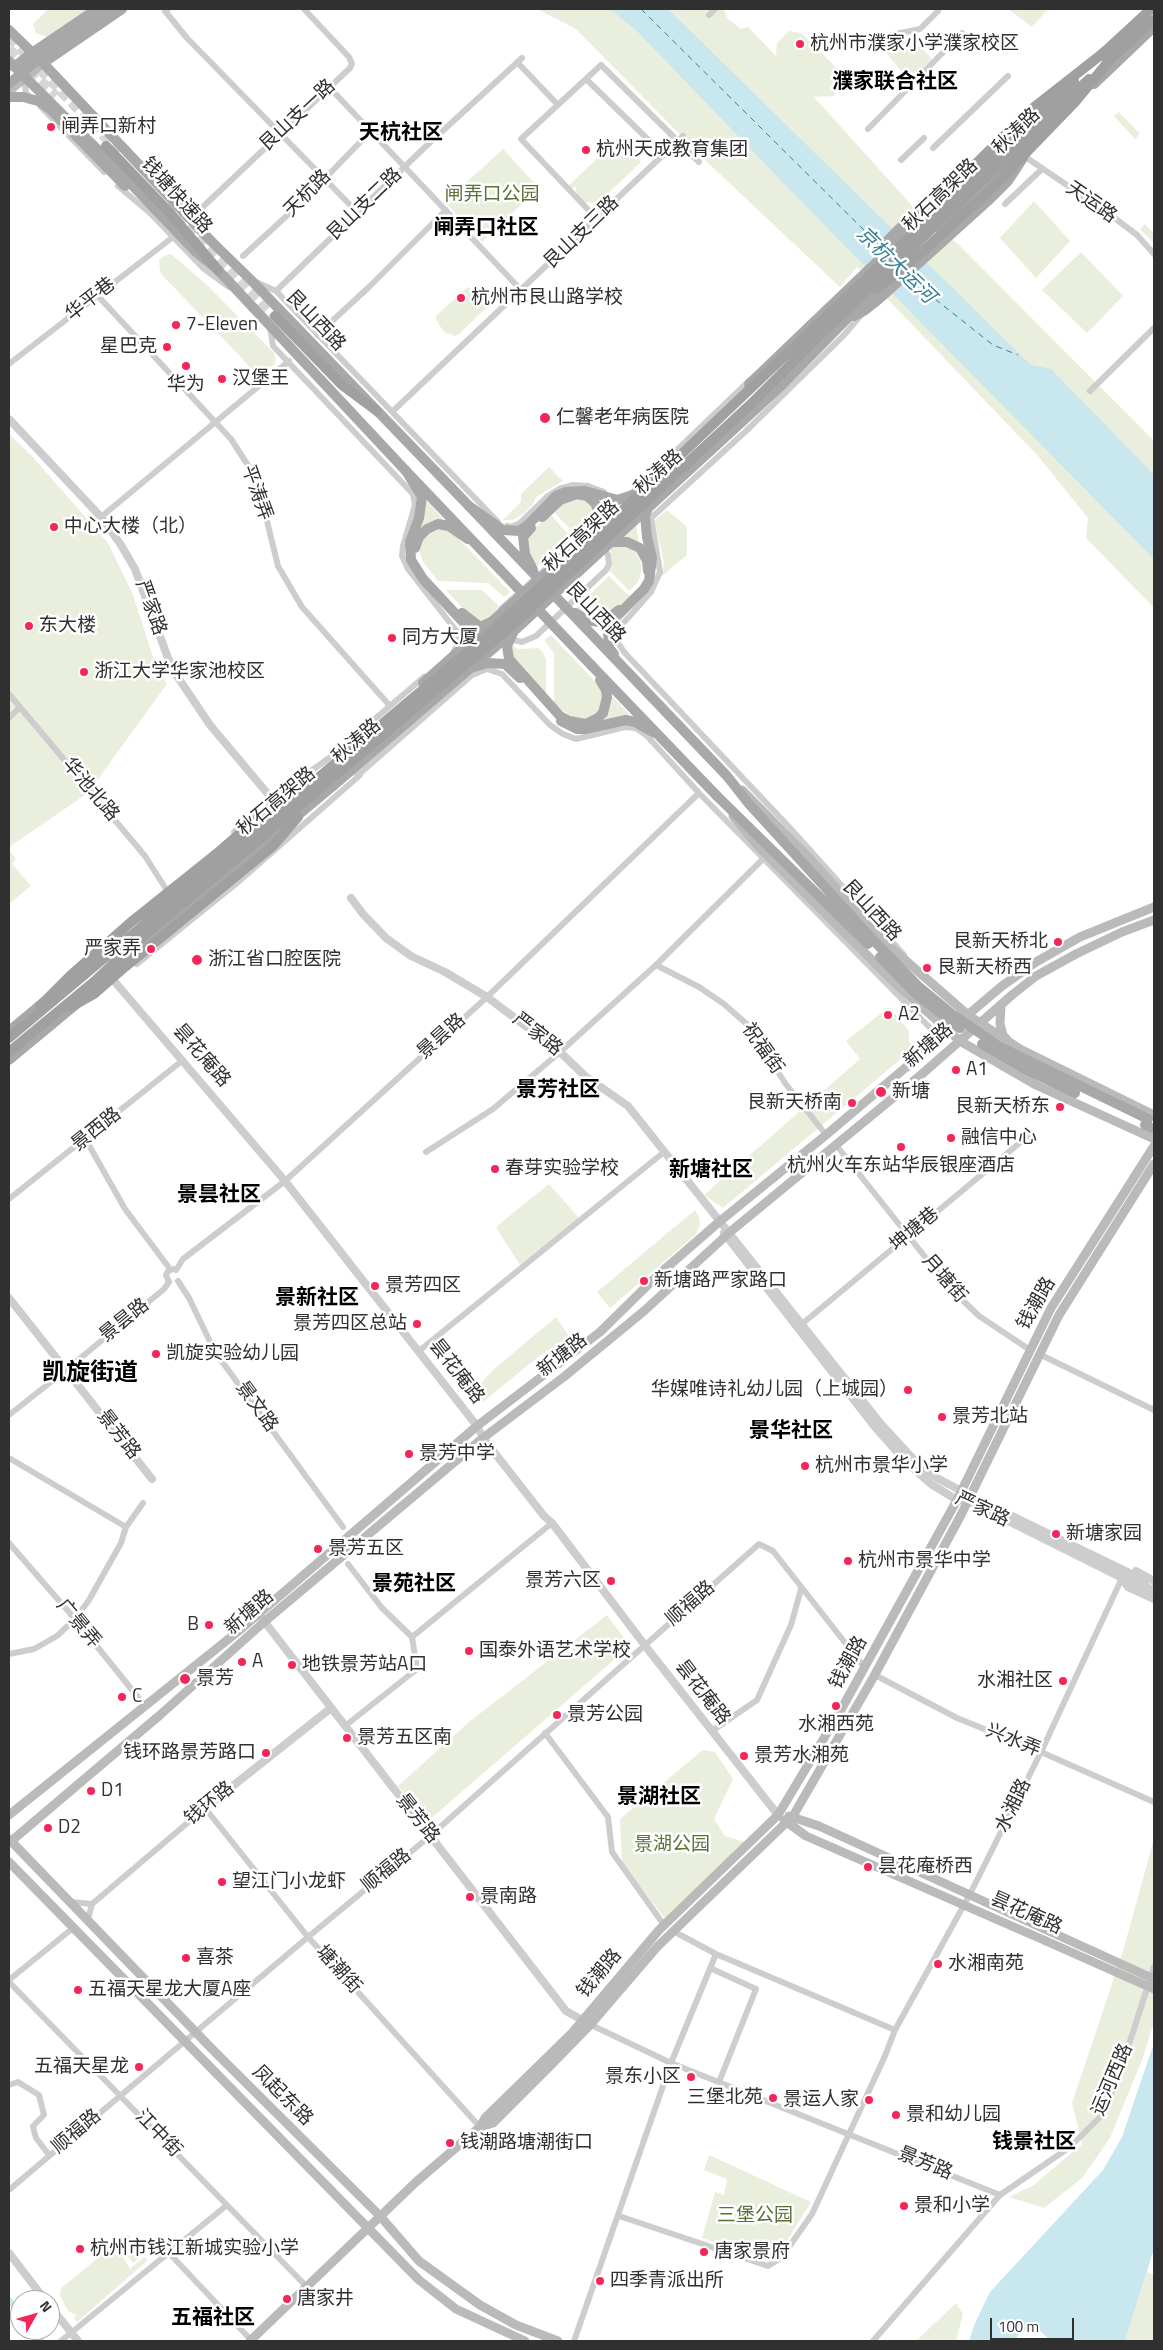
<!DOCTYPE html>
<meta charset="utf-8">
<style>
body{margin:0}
#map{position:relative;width:1163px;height:2350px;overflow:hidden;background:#fff;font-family:"Titillium Web",sans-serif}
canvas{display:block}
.frame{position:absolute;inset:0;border:10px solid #303030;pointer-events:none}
.north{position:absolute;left:10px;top:2290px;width:50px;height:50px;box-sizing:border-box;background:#fff;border:1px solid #acacac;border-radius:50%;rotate:52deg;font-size:14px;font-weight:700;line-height:20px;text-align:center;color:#303030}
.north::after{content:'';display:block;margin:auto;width:18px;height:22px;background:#f32659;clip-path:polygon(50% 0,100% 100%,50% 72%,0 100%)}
.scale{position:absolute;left:990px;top:2318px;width:84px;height:22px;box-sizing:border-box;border:2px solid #303030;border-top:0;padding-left:6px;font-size:15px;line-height:18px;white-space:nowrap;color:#303030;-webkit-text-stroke:4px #fff;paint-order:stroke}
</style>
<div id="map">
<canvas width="1163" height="2350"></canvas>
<div class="frame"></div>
<div class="north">N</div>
<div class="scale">100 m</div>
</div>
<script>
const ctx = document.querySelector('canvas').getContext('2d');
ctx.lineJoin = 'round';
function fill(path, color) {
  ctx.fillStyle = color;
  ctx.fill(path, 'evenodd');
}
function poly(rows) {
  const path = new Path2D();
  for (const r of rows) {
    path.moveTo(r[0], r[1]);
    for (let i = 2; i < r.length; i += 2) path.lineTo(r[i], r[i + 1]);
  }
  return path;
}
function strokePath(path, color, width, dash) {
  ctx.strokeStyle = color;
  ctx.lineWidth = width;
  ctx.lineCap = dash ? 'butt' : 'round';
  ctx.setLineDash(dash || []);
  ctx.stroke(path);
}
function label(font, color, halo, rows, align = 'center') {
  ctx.font = font + ' "Titillium Web","Noto Sans SC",sans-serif';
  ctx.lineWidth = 5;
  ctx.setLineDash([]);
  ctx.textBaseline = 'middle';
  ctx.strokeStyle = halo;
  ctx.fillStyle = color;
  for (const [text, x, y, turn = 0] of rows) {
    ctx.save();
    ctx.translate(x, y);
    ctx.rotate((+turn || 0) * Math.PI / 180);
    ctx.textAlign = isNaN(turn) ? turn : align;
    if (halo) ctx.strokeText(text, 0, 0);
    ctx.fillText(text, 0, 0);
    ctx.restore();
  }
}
const green = poly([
 [48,9,90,9,48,37,36,33,33,24],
 [537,9,724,9,727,18,741,29,748,27,776,56,777,43,789,31,801,33,843,74,842,84,834,96,814,97,916,210,959,245,1154,441,1154,608,1086,538,1088,518,1038,456,857,267,840,287,707,162,576,29],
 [1008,9,1048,9,1032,27],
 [912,38,932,59,910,81,882,48],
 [1119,112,1140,134,1135,139,1114,116],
 [622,135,624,138,622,141,630,144,638,152,639,160,641,162,596,205,594,203,584,202,578,197,575,186,571,189,568,186],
 [503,149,539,188,482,242,445,202],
 [1034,201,1070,241,1036,278,1000,238],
 [1145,224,1154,234,1154,243,1140,229],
 [1081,252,1123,296,1087,333,1042,290],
 [171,254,208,286,274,353,276,359,274,364,258,377,240,356,162,275,160,271,159,260,166,255],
 [468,287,483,296,486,308,459,334,455,336,444,332,436,320,436,316],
 [9,434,32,456,108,543,133,595,154,660,167,684,88,793,9,847],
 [549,467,563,481,536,497,533,504,524,513,513,520,503,520,521,502,521,494],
 [578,498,589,503,596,512,597,521,594,529,580,527,571,530,551,509,559,501],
 [427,501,443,519,443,522,421,528,419,526],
 [667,510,687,527,687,555,662,576,664,562,654,521],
 [550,514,570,536,536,567,530,558,527,545,529,536,535,528],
 [636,524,639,544,620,537],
 [441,529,450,531,457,537,510,592,504,597,488,583,438,581,423,562,419,549,424,538,431,532],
 [627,545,636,552,641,563,641,573,638,582,629,591,609,570,612,561,610,547],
 [609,576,630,597,615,611,598,618,585,614,577,607],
 [446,590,482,590,498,605,497,612,483,623,471,617],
 [551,635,601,688,605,696,600,710,596,715,586,719,572,718,554,703,554,653,544,640],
 [512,645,518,649,538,648,542,651,546,659,546,695,520,668,511,654],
 [613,697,629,714,628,717,607,720,605,717,610,698],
 [9,850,16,859,12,864,31,886,9,904],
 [889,1007,909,1031,909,1041,914,1048,723,1208,704,1195,860,1059,846,1041],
 [549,1184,579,1218,520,1265,496,1227],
 [695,1210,699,1217,700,1225,696,1234,610,1308,597,1292],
 [556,1317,569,1336,538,1357,482,1403,474,1402,468,1398,493,1370],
 [607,1615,630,1646,427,1822,398,1786,469,1722],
 [703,1750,715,1752,733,1779,714,1819,725,1836,751,1844,667,1921,622,1863,620,1819],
 [1154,1839,1154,2022,1142,2060,1110,2138,1082,2178,1044,2208,1009,2197,1034,2185,1082,2144,1072,2103,1123,1951],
 [709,2155,811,2202,780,2252,769,2259,702,2238,715,2192,724,2195,727,2179,704,2170],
 [128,2235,144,2254,133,2263,118,2244],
 [113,2252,123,2257,130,2269,144,2257,148,2260,77,2322,74,2318,77,2315,68,2311,64,2304,60,2295,61,2288,104,2253],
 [1147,2272,1154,2275,1154,2341,1125,2341],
 [956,2303,963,2314,956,2341,916,2341]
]);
const water = poly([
 [610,9,668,9,1031,365,1051,369,1154,475,1154,559,797,197,635,29],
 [1154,2043,1154,2249,1125,2341,1051,2341,1040,2331,1026,2330,1018,2335,1015,2341,969,2341,975,2323,990,2292,1103,2170,1122,2137]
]);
const canal = poly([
 [9,2300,20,2314],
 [33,2330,42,2341]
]);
const ferry = poly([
 [641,9,878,244],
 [912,276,935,299,993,345,1018,355]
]);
const trunkTunnel = poly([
 [9,37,119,152],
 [9,49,56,96],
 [168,204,275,316]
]);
const minor = poly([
 [168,9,165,11,187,38,357,212],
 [709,15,715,9],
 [871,39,920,29,938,11],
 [517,62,558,105],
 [24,78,26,93,30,97],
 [586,79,664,155],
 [329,87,522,291],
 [41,107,104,172],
 [868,129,962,33],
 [933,148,1008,76],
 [1024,156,1108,213,1137,235,1154,254],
 [901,160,924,138],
 [118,186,150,213,203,268,229,287],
 [1005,204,1042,169],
 [190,219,350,68,352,64,349,57,304,9],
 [597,219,521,139,601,65,699,162],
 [243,256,304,200,371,131],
 [256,282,276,291,498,522],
 [276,291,423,149,522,58],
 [97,295,231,439,251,470,266,517,278,566,302,607,390,706],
 [270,327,273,346,413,494,415,505,403,546,402,556,408,569,458,633,459,642,454,651],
 [317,335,369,287,446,210],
 [9,364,173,237],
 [1090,391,1154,328],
 [393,411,683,136],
 [630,495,749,381],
 [645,512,651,518,660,572,651,592,618,629,617,641,624,652,791,829,904,955],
 [101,517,289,361],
 [647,519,651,518,746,431,844,335,861,315],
 [507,526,512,527,520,523,548,496,559,489,573,485,588,486,604,492],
 [591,536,601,543,608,555,609,564,606,570,536,636,522,642,514,640,507,634,498,620,501,609,577,541,591,536],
 [472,675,487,669,502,674,550,725,563,734,576,739,625,727,636,728,647,736,699,793,941,1039],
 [9,694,145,856,166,889],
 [9,718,20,707],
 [357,776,472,675,471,673],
 [234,832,272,799,329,758,424,677],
 [137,964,237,883,360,775],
 [656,965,699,987,724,1004,749,1026,785,1083,826,1135],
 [86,1140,125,1209,170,1269],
 [836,1145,949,1287,979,1316,1030,1350],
 [426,1152,493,1109,560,1052,656,965,764,858],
 [9,1199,183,1060],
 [176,1270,183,1259,285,1181,487,997,699,793],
 [178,1281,189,1298,215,1352,343,1527],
 [169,1282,166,1275,168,1271,173,1269],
 [802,1324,1028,1136],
 [419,1351,664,1152],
 [1039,1354,1154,1410],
 [9,1415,66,1370,164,1289,169,1282],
 [9,1458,126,1527],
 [9,1543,75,1619,145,1706],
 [412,1637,552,1523],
 [9,1654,34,1649,57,1636,75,1619,89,1600,121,1543,126,1527,143,1503],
 [875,1675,957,1718,1041,1752,1154,1802],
 [345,1726,417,1669,412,1637,382,1608,348,1564],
 [712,1731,757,1700,791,1625,801,1589],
 [545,1733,608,1817,612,1852,664,1925],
 [71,1902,92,1904],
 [88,1919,92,1904,205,1808,308,1937,480,2127],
 [673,1931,716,1954,895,2030],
 [710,1968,756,1989,719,2082],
 [9,1980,73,1928],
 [9,1982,307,2287],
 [587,2023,671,2063,1000,2195],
 [9,2085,18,2082,39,2095,44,2115,33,2126,34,2131,36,2138,49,2155],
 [9,2190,308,1937,430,1836,759,1544,773,1551,865,1668],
 [619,2216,768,2266,782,2257,812,2214,885,2056,895,2030,970,1894,1041,1752,1122,1578],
 [170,2254,251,2340],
 [61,2341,227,2205],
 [574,2341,671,2063,716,1954],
 [873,2341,1000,2195,1070,2147,1102,2115,1121,2069,1154,1967]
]);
const tertiary = poly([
 [9,419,101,517,121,545,135,569,168,658,177,676,210,725,278,806],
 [351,898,363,914,386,938,411,956,445,972,487,997,560,1052,585,1076,628,1106,881,1424,916,1462,937,1478,971,1496,1140,1578,1146,1586],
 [109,975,285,1181,477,1426,483,1438,544,1516,552,1523,650,1652,778,1815],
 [724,1233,875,1427,907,1463,931,1484,957,1500,968,1501,1122,1578,1154,1590],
 [9,1298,152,1479],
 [1136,1571,1154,1581],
 [1122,1578,1128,1587,1154,1599],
 [257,1612,566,2011,582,2020],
 [205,1808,331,1708],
 [9,2253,45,2300],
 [50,2306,78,2341]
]);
const secondary = poly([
 [9,91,43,63],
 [742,790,810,859,888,945,968,1015,1020,1049,1154,1115],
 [733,816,758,846,898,986,960,1041,1036,1085,1154,1139],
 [1001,1005,1000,1024,1003,1035,1008,1041],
 [9,1815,241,1629,477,1426,600,1332,658,1275,719,1222,826,1135,1002,986,1036,962,1080,937,1154,907],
 [789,1816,819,1826,1051,1932],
 [784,1820,806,1836,1046,1941],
 [9,1839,214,2051,380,2216,419,2261,480,2305,516,2325,558,2341],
 [9,1843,160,1715,264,1622,483,1438,565,1376,644,1311,730,1232,922,1074,1012,995,1036,976,1076,954,1122,932,1154,920],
 [9,1862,419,2280,456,2309,525,2341],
 [480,2127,493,2123,549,2067,590,2025,657,1947,793,1816,873,1678,961,1515,1059,1315,1154,1164],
 [250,2341,416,2182,480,2127,485,2118,572,2033,659,1930,778,1815,842,1708,957,1500,1051,1308,1154,1146]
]);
const primary = poly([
 [9,30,43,63,211,241,250,279,469,506,503,530,519,531,528,525],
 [9,61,114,166,196,252,218,270,406,471,422,497,419,518,410,542,411,560,423,579,465,624,468,638,462,648],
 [43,63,122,9],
 [14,67,32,53,97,9],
 [1094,84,1154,27],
 [939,228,1012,160],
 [880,248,909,219,927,206],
 [854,316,865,310,879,299,990,199,1008,181,1023,158],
 [749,384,933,208],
 [782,385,881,284],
 [542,517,560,500,577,494,587,496,595,503,602,519,598,526],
 [613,542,627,542,640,548,647,561,648,571],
 [415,548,419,537,427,529,438,524,449,526,468,539],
 [462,613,480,627,491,622],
 [614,654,609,648,608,632,612,621,621,612],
 [592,666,717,796],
 [471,668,487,663,505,664,520,678],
 [600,680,606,690,607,697,603,713],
 [561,721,577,729,585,729,626,720,635,722,655,733],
 [122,964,146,942,333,786],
 [9,1031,45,1001],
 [9,1060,79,1002],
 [1145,1125,1154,1129]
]);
const trunk = poly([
 [1100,56,1151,9],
 [1107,62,1154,20],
 [1035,118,1074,81],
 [1041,125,1089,79],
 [106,146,171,214,218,270],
 [275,316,342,385,377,411],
 [232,851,281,809],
 [215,855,267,810,278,806],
 [235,860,286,817],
 [119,972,273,846,298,817]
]);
const secondaryBridge = poly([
 [1051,1932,1154,1979],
 [1046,1941,1154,1989]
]);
const primaryBridge = poly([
 [9,84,44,54,110,9],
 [9,97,23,97,38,101,51,110,125,186],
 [406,471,592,666],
 [469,506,727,776,749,804,875,942,918,986,952,1014,1000,1047,1148,1119],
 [528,525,556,496,566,492,585,491,618,500,635,494],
 [531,528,523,537,524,545,525,554,533,570],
 [621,612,644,589,649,581,652,558,647,537,645,516,648,508],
 [576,613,586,620,599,622,607,619,619,610],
 [513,633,507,646,509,659,560,716,569,721,586,724,598,718,603,713],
 [423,683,608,518],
 [333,786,515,630,782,385],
 [717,796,868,944],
 [880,957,915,993,960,1028],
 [982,1044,1025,1069,1075,1093]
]);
const trunkBridge = poly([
 [926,213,1028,112,1107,50],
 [877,289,922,252,991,189,1075,102,1113,56],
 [281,809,483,639,586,545,1035,118],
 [286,817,516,622,752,403,826,329,1041,125],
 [40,1006,71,975,130,923,215,855],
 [71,1007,94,994,119,972],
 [9,1038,232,851],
 [9,1052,96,980,141,938,235,860]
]);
const markers = [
 [800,44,5,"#f32659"],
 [51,127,5,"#f32659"],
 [586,150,5,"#f32659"],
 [461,298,5,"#f32659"],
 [176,325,5,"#f32659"],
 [167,347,5,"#f32659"],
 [186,366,5,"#f32659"],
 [222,379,5,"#f32659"],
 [545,418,6,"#f32659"],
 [54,527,5,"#f32659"],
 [29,626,5,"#f32659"],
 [392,638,5,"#f32659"],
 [84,672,5,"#f32659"],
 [1058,942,5,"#f32659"],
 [151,949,5,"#f32659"],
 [197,960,6,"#f32659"],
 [927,968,5,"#f32659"],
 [888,1015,5,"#f32659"],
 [956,1070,5,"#f32659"],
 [881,1092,6,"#f32659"],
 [852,1103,5,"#f32659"],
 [1060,1107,5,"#f32659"],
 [951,1138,5,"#f32659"],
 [901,1147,5,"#f32659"],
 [495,1169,5,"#f32659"],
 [644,1281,5,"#f32659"],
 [375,1286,5,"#f32659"],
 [417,1324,5,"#f32659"],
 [156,1354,5,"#f32659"],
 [908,1390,5,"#f32659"],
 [942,1417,5,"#f32659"],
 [409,1454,5,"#f32659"],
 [805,1466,5,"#f32659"],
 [1056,1534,5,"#f32659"],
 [318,1549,5,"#f32659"],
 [848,1561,5,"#f32659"],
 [611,1581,5,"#f32659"],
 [209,1625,5,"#f32659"],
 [469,1651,5,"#f32659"],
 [242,1662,5,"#f32659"],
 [292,1665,5,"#f32659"],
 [185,1679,6,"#f32659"],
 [1063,1681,5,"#f32659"],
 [122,1697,5,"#f32659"],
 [836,1706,5,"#f32659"],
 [557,1715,5,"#f32659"],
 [347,1738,5,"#f32659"],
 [266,1753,5,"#f32659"],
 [744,1756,5,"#f32659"],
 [91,1791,5,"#f32659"],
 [48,1828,5,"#f32659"],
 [868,1867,5,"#f32659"],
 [222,1882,5,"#f32659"],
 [470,1897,5,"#f32659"],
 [186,1958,5,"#f32659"],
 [938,1964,5,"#f32659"],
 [78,1990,5,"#f32659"],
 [139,2067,5,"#f32659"],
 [691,2077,5,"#f32659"],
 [773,2098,5,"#f32659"],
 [869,2100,5,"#f32659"],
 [896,2115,5,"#f32659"],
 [450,2143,5,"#f32659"],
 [904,2206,5,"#f32659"],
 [80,2249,5,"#f32659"],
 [704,2252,5,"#f32659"],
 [600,2281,5,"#f32659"],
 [287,2299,5,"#f32659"]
];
const poiNames = [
 ["杭州市濮家小学濮家校区",810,44],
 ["闸弄口新村",61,127],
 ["杭州天成教育集团",596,150],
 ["杭州市艮山路学校",471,298],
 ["7-Eleven",186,325],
 ["星巴克",157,347,"right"],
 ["汉堡王",232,379],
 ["华为",186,385,"center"],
 ["仁馨老年病医院",556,418],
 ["中心大楼（北）",64,527],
 ["东大楼",39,626],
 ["同方大厦",402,638],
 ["浙江大学华家池校区",94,672],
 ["艮新天桥北",1048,942,"right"],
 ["严家弄",141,949,"right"],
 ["浙江省口腔医院",208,960],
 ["艮新天桥西",937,968],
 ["A2",898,1015],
 ["A1",966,1070],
 ["新塘",892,1092],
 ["艮新天桥南",842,1103,"right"],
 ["艮新天桥东",1050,1107,"right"],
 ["融信中心",961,1138],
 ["杭州火车东站华辰银座酒店",901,1166,"center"],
 ["春芽实验学校",505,1169],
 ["新塘路严家路口",654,1281],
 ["景芳四区",385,1286],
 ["景芳四区总站",407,1324,"right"],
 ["凯旋实验幼儿园",166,1354],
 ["华媒唯诗礼幼儿园（上城园）",898,1390,"right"],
 ["景芳北站",952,1417],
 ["景芳中学",419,1454],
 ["杭州市景华小学",815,1466],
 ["新塘家园",1066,1534],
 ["景芳五区",328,1549],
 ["杭州市景华中学",858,1561],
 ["景芳六区",601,1581,"right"],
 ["B",199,1625,"right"],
 ["国泰外语艺术学校",479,1651],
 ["A",252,1662],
 ["地铁景芳站A口",302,1665],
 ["景芳",196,1679],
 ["水湘社区",1053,1681,"right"],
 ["C",132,1697],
 ["景芳公园",567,1715],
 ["水湘西苑",836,1725,"center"],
 ["景芳五区南",357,1738],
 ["钱环路景芳路口",256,1753,"right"],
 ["景芳水湘苑",754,1756],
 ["D1",101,1791],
 ["D2",58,1828],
 ["昙花庵桥西",878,1867],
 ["望江门小龙虾",232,1882],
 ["景南路",480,1897],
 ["喜茶",196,1958],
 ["水湘南苑",948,1964],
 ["五福天星龙大厦A座",88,1990],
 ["五福天星龙",129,2067,"right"],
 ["景东小区",681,2077,"right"],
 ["三堡北苑",763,2098,"right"],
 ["景运人家",859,2100,"right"],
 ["景和幼儿园",906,2115],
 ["钱潮路塘潮街口",460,2143],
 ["景和小学",914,2206],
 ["杭州市钱江新城实验小学",90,2249],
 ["唐家景府",714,2252],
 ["四季青派出所",610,2281],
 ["唐家井",297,2299]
];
const streetNames = [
 ["艮山支一路",298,116,-43],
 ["秋涛路",1017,132,-44],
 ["天杭路",308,194,-45],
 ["钱塘快速路",176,196,48],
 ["秋石高架路",941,196,-44],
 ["天运路",1091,203,35],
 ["艮山支二路",365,205,-44],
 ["艮山支三路",582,233,-44],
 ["华平巷",91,300,-38],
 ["艮山西路",315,321,46],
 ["秋涛路",659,473,-42],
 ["平涛弄",256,493,70],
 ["秋石高架路",582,537,-43],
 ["严家路",150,608,70],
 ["艮山西路",595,613,46],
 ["秋涛路",357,742,-41],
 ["华池北路",90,790,50],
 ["秋石高架路",277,802,-40],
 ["艮山西路",871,911,47],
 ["严家路",537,1035,38],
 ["景昙路",442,1037,-42],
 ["新塘路",929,1046,-41],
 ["祝福街",762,1049,55],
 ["昙花庵路",201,1056,49],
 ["景西路",97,1130,-39],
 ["坤塘巷",915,1230,-40],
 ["月塘街",944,1279,49],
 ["钱潮路",1037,1304,-60],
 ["景昙路",125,1321,-39],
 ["新塘路",563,1356,-38],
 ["昙花庵路",456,1372,52],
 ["景文路",256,1407,54],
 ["景芳路",118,1435,52],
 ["严家路",982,1510,25],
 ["顺福路",691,1604,-41],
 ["新塘路",250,1613,-41],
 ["广景弄",78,1624,50],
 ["钱潮路",849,1663,-61],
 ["昙花庵路",702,1693,52],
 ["兴水弄",1013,1741,22],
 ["钱环路",210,1804,-39],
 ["水湘路",1014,1806,-64],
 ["景芳路",417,1819,52],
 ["顺福路",387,1871,-39],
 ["昙花庵路",1026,1914,24],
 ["塘潮街",338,1970,48],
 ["钱潮路",600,1974,-50],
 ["运河西路",1113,2080,-67],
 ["凤起东路",282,2096,45],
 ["顺福路",77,2132,-40],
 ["江中街",158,2134,46],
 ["景芳路",925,2164,22]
];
const parkNames = [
 ["闸弄口公园",492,195],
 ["景湖公园",672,1845],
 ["三堡公园",755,2216]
];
const waterNames = [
 ["京杭大运河",895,266,44]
];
const quarterNames = [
 ["濮家联合社区",895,83],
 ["天杭社区",401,134],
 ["闸弄口社区",486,229],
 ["景芳社区",558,1091],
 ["新塘社区",711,1171],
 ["景昙社区",219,1196],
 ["景新社区",317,1299],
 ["景华社区",791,1432],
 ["景苑社区",414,1585],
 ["景湖社区",659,1798],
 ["钱景社区",1034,2143],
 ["五福社区",213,2319]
];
const districtNames = [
 ["凯旋街道",90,1374]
];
fill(green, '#e9eedd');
fill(water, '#c8e7ef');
strokePath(canal, '#c8e7ef', 5.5);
strokePath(ferry, '#357f93', 1, [6, 5]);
strokePath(trunkTunnel, '#d6d6d6', 10, [10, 5]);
strokePath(minor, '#cdcdcd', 6);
strokePath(tertiary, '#cdcdcd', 8);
strokePath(secondary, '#bababa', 9);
strokePath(primary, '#a8a8a8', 10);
strokePath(trunk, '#a0a0a0', 10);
strokePath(secondaryBridge, '#bababa', 9);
strokePath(primaryBridge, '#a8a8a8', 10);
strokePath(trunkBridge, '#a0a0a0', 10);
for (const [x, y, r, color] of markers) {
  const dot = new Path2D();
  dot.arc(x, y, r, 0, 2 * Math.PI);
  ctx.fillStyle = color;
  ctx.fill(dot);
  strokePath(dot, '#fff', 2);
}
label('19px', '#303030', '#fff', poiNames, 'left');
label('19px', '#303030', '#fff', streetNames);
label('19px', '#5c7039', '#fff', parkNames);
label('italic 20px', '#357f93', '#fff', waterNames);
label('bold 21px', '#000', '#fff', quarterNames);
label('bold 24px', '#000', '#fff', districtNames);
</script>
